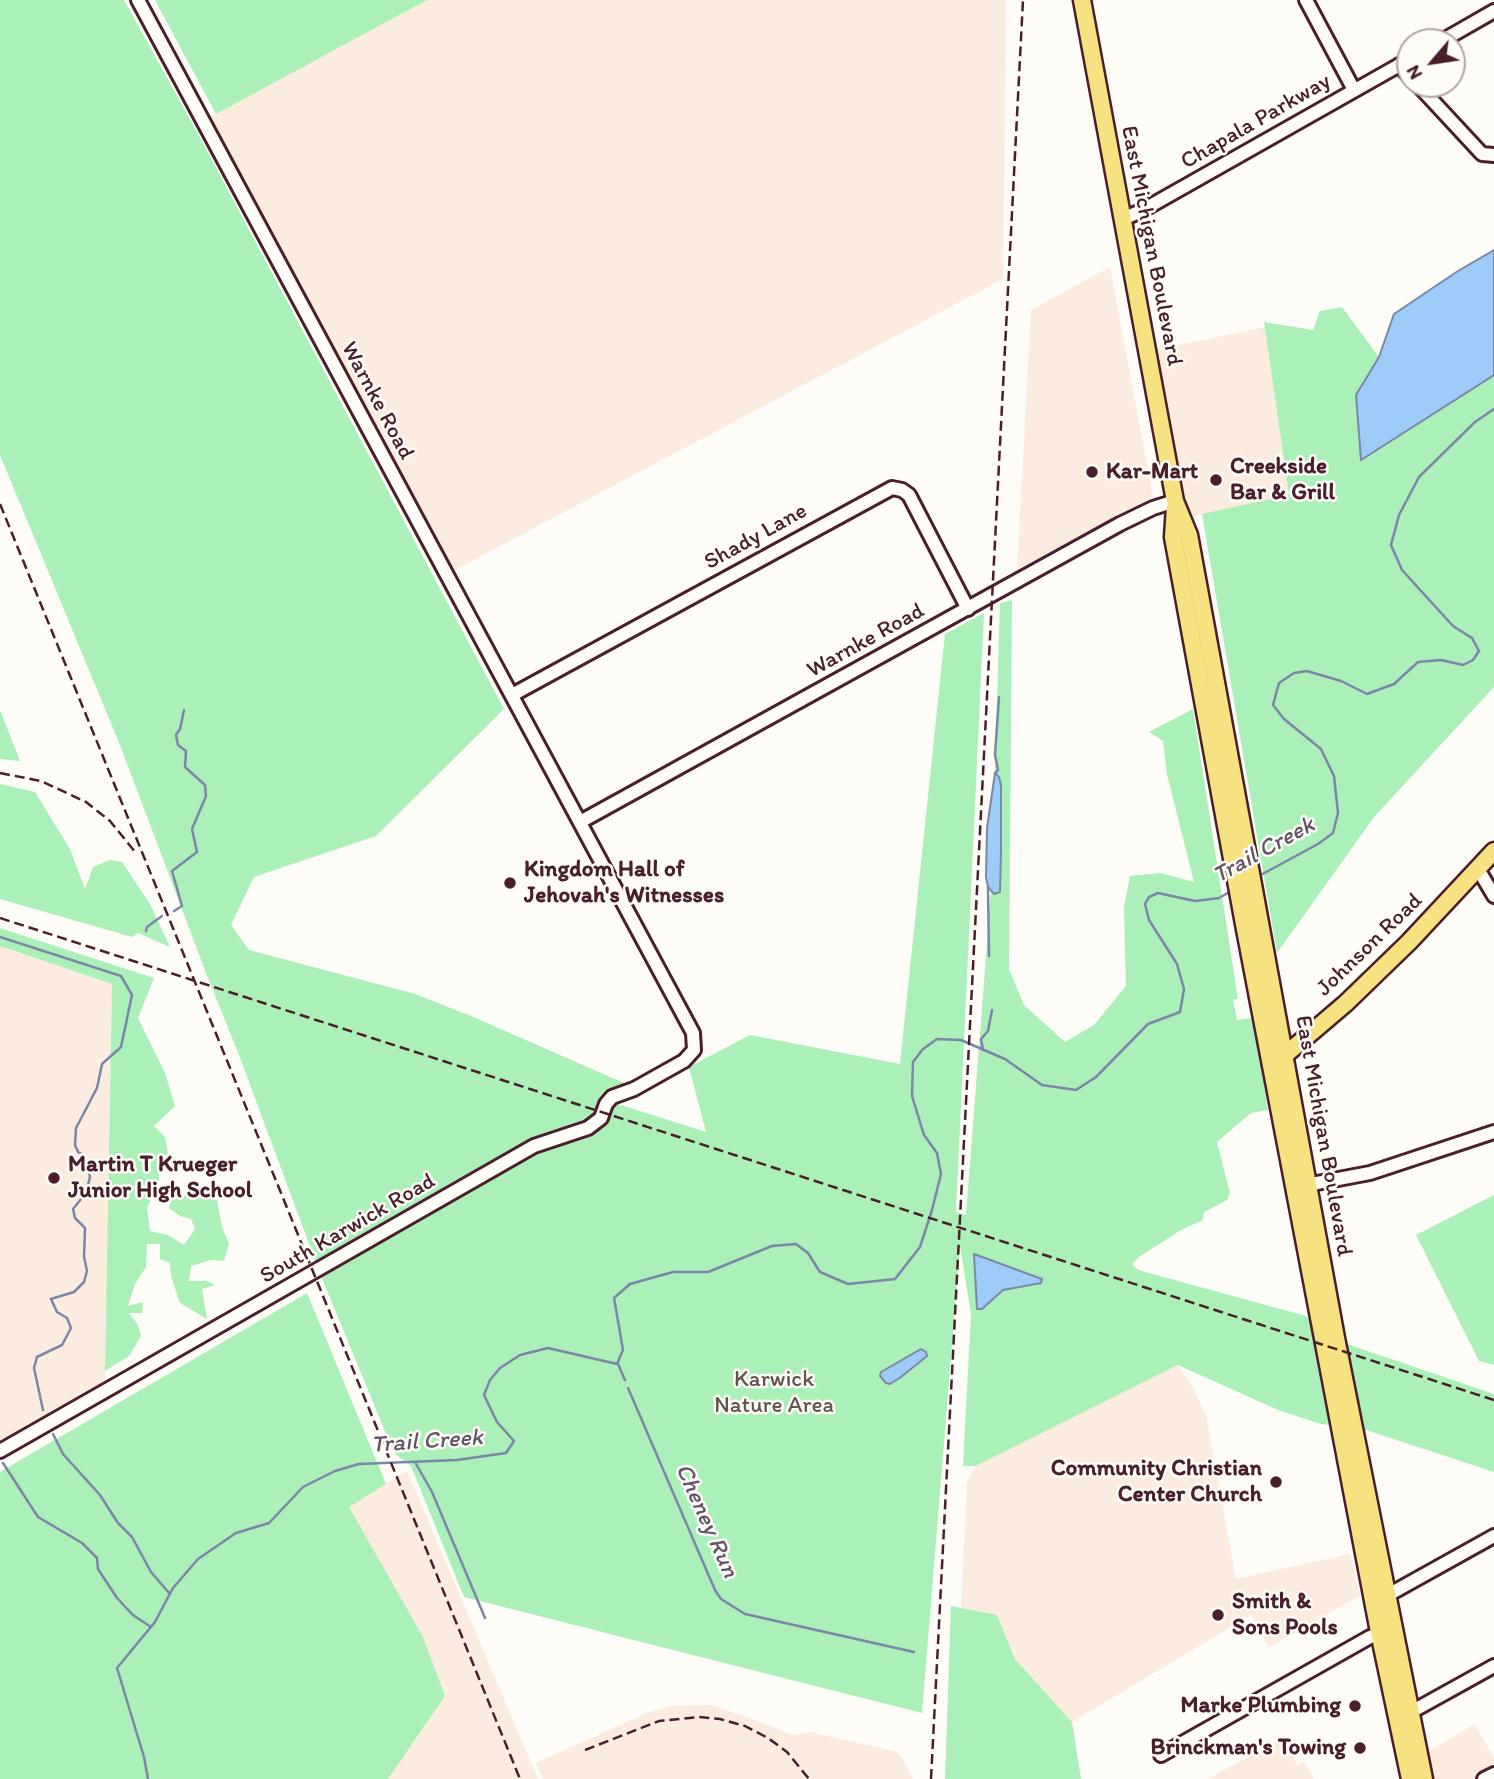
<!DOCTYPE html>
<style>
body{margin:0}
#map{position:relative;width:1494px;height:1779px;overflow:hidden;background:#fdfcf7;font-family:Itim,sans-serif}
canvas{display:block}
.north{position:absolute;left:1396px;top:28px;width:70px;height:70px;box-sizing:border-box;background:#fdfcf7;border:2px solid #b5a4a5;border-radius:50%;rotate:241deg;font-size:19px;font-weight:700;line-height:28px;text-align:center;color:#4a1f2b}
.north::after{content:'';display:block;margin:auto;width:24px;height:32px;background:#4a1f2b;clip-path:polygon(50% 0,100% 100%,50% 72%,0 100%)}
</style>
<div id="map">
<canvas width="1494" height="1779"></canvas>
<div class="north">N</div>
</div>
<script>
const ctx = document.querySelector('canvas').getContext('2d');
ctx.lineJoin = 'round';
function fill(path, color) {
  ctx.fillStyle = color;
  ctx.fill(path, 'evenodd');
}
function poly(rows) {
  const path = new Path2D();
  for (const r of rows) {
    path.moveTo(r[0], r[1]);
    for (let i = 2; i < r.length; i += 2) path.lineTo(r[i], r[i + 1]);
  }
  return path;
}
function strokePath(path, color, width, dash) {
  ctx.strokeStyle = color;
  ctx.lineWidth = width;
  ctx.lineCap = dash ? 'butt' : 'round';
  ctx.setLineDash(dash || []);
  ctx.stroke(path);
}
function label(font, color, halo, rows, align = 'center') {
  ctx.font = font + ' Itim,sans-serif';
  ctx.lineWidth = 5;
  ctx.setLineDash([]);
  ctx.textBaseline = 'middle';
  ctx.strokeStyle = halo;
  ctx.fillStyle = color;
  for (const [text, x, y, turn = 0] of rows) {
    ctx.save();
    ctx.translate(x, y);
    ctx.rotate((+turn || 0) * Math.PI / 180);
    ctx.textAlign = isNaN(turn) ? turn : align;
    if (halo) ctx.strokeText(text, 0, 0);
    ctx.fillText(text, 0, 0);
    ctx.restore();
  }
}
const built = poly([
 [427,0,1006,0,1003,279,451,572,206,119],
 [1110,267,1153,497,1017,569,1031,310],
 [1265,327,1289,495,1187,518,1178,501,1150,351],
 [0,946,112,984,105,1381,0,1444],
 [1178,1365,1194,1390,1206,1415,1236,1579,1350,1554,1360,1596,1269,1647,1251,1615,1072,1722,1015,1659,997,1615,961,1608,967,1482,976,1466],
 [407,1471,538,1779,388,1779,445,1696,349,1506],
 [711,1705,769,1725,791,1735,810,1732,894,1751,900,1755,913,1779,543,1779,536,1763,649,1712,671,1706],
 [1475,1724,1494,1758,1494,1771,1479,1779,1427,1779,1422,1755],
 [1282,1738,1297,1765,1304,1761,1314,1779,1208,1779]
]);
const green = poly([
 [0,0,124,0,196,130,504,709,376,836,254,877,231,925,249,950,415,994,471,1016,624,1083,602,1099,706,1132,689,1067,750,1035,900,1064,945,634,984,613,956,1212,966,1215,991,892,994,894,1000,892,1001,881,999,777,995,773,1000,603,1012,600,1009,969,1024,1005,1065,1042,1094,1025,1126,986,1124,908,1130,876,1160,873,1194,882,1167,774,1163,741,1149,732,1193,709,1238,999,1233,1000,1237,1020,1253,1018,1268,1110,1251,1113,1217,1142,1230,1193,1227,1200,1204,1212,1203,1220,1181,1230,1139,1257,1132,1264,1138,1270,1306,1316,1347,1344,1494,1394,1494,1472,1363,1429,1321,1424,1278,1410,1178,1365,976,1466,963,1466,971,1314,960,1246,922,1713,464,1597,411,1466,394,1453,321,1276,239,1055,206,973,120,745,0,455],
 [155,0,427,0,216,114],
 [1342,307,1379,357,1356,395,1361,460,1494,375,1494,687,1374,817,1277,953,1202,514,1289,495,1264,322,1313,330,1320,311],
 [0,710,20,761,0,759],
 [0,784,35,792,70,849,85,889,93,867,110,860,122,862,150,904,170,947,138,933,132,937,0,899],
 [0,928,154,978,138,1018,165,1073,175,1106,154,1126,165,1137,169,1159,158,1159,159,1181,147,1208,150,1231,168,1235,184,1245,195,1229,191,1219,180,1216,169,1208,173,1194,199,1197,217,1200,222,1227,229,1244,224,1261,211,1260,191,1266,189,1281,207,1281,215,1285,202,1289,207,1319,180,1303,171,1276,170,1263,160,1259,160,1244,147,1244,146,1267,135,1284,128,1306,143,1302,142,1313,129,1313,138,1325,141,1336,129,1356,105,1371,112,984,0,946],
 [1494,1195,1494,1365,1479,1361,1416,1235],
 [307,1293,386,1484,349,1507,423,1637,445,1696,388,1779,0,1779,0,1472],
 [951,1606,997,1615,1015,1659,1072,1722,1081,1779,945,1779]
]);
const water = poly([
 [1494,250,1494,375,1361,460,1356,395,1379,357,1394,314,1458,271,1494,250],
 [995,773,999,777,1001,786,1001,851,1000,892,994,894,988,887,986,877,987,828,995,773],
 [974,1254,1042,1279,1041,1283,1003,1290,982,1309,977,1309,974,1254],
 [921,1349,926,1352,927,1356,901,1377,890,1384,886,1383,880,1376,881,1372,921,1349]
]);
const stream = poly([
 [995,773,998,770,995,755,999,697],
 [1257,877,1318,844,1333,833,1338,813,1334,776,1321,749,1284,719,1273,705,1279,683,1294,673,1307,671,1341,681,1367,694,1394,684,1418,662,1441,660,1463,665,1473,660,1479,651,1472,638,1453,626,1402,570,1391,545,1399,515,1419,477,1475,422,1494,409],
 [988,887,989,956],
 [174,911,182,906,172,871,197,852,192,829,206,796,205,785,185,767,186,751,178,745,176,735,180,729,184,710],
 [146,931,147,927,162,916],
 [0,937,121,976,132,995,121,1047,102,1064,97,1088,76,1128,75,1145,78,1152,85,1156,90,1177,86,1193,73,1209,75,1218,85,1228,84,1257,87,1271,84,1282,74,1292,51,1299,57,1312,67,1318,71,1328,62,1345,37,1357,34,1368,43,1410],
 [983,1050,981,1039,988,1031,992,1010],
 [618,1364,625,1380],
 [628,1388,715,1590,721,1599,745,1614,914,1652],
 [53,1434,63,1454,100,1495,118,1523,132,1537,151,1572,170,1594],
 [415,1462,432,1492,485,1618],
 [3,1463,38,1517,82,1543,97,1558,98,1569,117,1598,133,1615,151,1627],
 [148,1779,144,1757,117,1668,155,1622,173,1588,198,1559,236,1533,269,1523,303,1487,335,1471,359,1464,457,1460,506,1453,514,1441,497,1422,484,1395,490,1380,500,1368,520,1355,548,1348,617,1364,623,1350,614,1298,630,1284,673,1272,708,1272,772,1246,796,1244,808,1253,820,1272,848,1284,895,1279,920,1247,932,1210,941,1174,937,1153,924,1135,912,1096,913,1062,923,1049,937,1039,961,1040,1005,1059,1042,1085,1076,1090,1096,1077,1148,1024,1180,1012,1184,989,1177,964,1149,920,1145,904,1149,897,1158,893,1195,901,1219,898,1233,890]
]);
const minor = poly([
 [1306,0,1354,90],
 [1440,42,1494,11],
 [1399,65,1410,77],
 [1417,84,1482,154,1494,155],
 [1123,219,1143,210,1410,59],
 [512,695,892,488,902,490,909,495,968,609],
 [580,822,1120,524,1153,508,1175,501],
 [1478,869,1494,896],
 [1301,1186,1370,1173,1494,1132],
 [0,1451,534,1146,588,1128,601,1118,606,1104,612,1097,634,1089,684,1061,694,1050,693,1033,138,0],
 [1380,1596,1388,1595,1494,1536],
 [1411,1712,1494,1666],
 [1161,1755,1370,1637,1388,1631],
 [1484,1779,1494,1774]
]);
const major = poly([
 [1082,0,1175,501,1189,535,1336,1338,1424,1779],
 [1175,507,1173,537,1244,924,1379,1632,1410,1779],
 [1278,1056,1285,1055,1346,1003,1409,942,1494,851]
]);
const rail = poly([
 [0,504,520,1779],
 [0,773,41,781,86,802,110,821,136,853],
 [0,918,1494,1400],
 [585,1750,659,1721,699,1717,720,1719,745,1726,768,1738,787,1752,809,1779],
 [931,1779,1023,0]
]);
const markers = [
 [1092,472,7,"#4a1f2b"],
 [1216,480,7,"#4a1f2b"],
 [510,883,7,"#4a1f2b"],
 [54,1178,7,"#4a1f2b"],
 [1276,1482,7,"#4a1f2b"],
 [1218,1615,7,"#4a1f2b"],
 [1355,1706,7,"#4a1f2b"],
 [1360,1748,7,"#4a1f2b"]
];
const streetNames = [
 ["Chapala Parkway",1256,122,-30],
 ["East Michigan Boulevard",1151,246,79],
 ["Warnke Road",377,401,62],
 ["Shady Lane",756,537,-29],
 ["Warnke Road",866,641,-29],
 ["Johnson Road",1370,945,-44],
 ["East Michigan Boulevard",1323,1136,80],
 ["South Karwick Road",348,1229,-30]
];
const poiNames = [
 ["Creekside",1230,467],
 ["Bar & Grill",1230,493],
 ["Kar-Mart",1106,472],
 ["Kingdom Hall of",524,870],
 ["Jehovah's Witnesses",524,896],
 ["Martin T Krueger",68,1165],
 ["Junior High School",68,1191],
 ["Community Christian",1262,1469,"right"],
 ["Center Church",1262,1495,"right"],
 ["Smith &",1232,1602],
 ["Sons Pools",1232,1628],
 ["Marke Plumbing",1341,1706,"right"],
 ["Brinckman's Towing",1346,1748,"right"]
];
const parkNames = [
 ["Karwick",774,1380],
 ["Nature Area",774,1406]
];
const waterNames = [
 ["Trail Creek",1264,851,-29],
 ["Trail Creek",427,1442,-4],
 ["Cheney Run",706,1521,66]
];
fill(built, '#fcece0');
fill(green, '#abefb9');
fill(water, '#9eccf9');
strokePath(water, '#7c87a7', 2);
strokePath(stream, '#7c87a7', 2.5);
strokePath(minor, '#4a1f2b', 18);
strokePath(major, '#4a1f2b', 21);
strokePath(minor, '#fdfcf7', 12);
strokePath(major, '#f7e281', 16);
strokePath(rail, '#4a1f2b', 2.5, [10, 5]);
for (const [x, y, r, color] of markers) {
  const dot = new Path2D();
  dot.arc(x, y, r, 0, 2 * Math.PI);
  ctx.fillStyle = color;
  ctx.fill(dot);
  strokePath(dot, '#fdfcf7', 2.5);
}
label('23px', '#4a1f2b', '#fdfcf7', streetNames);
label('bold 23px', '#4a1f2b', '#fdfcf7', poiNames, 'left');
label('23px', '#62534e', '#fdfcf7', parkNames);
label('italic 24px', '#635369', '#fdfcf7', waterNames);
</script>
